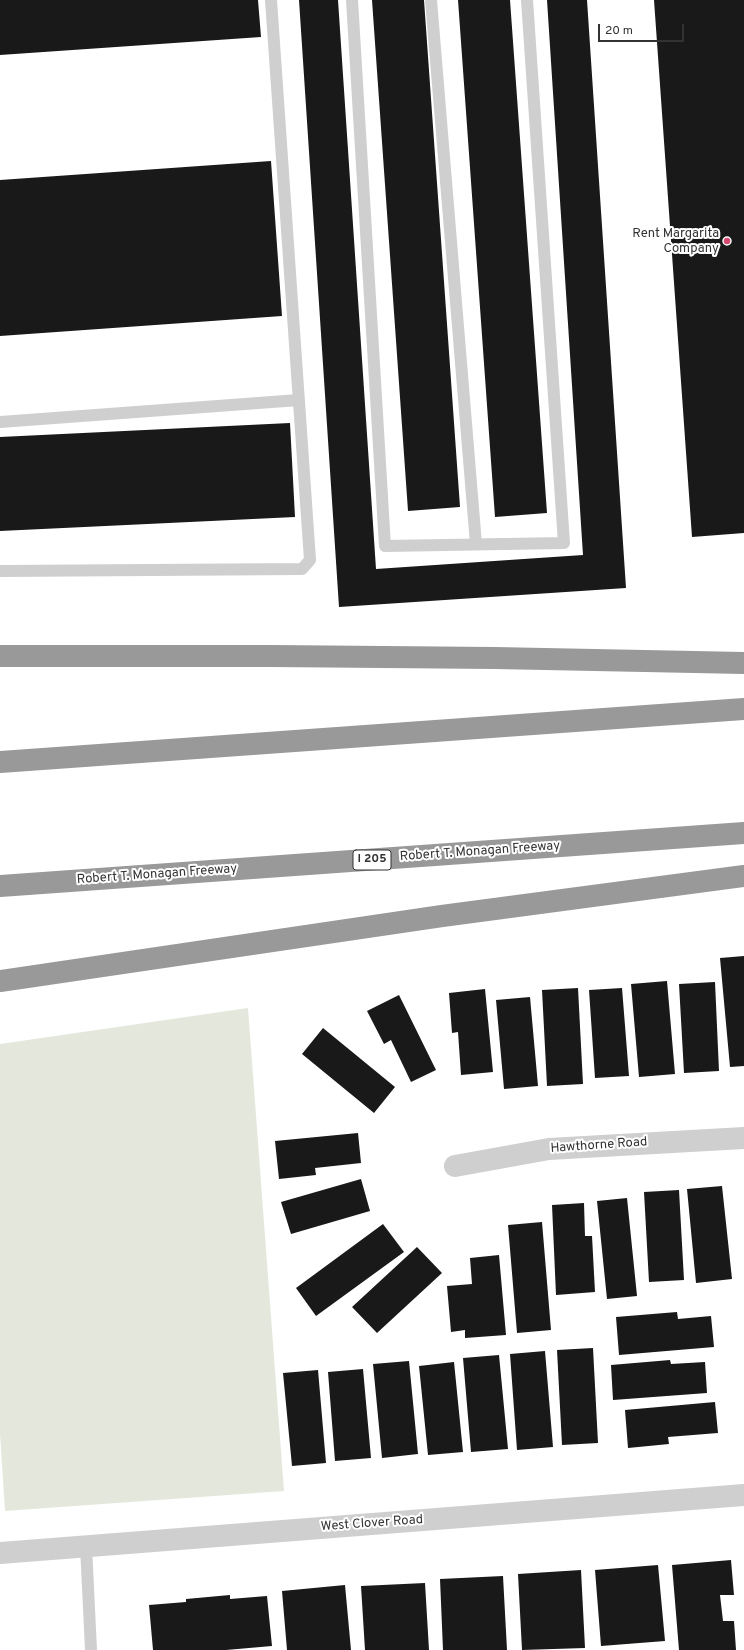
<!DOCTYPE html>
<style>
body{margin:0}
#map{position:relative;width:744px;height:1650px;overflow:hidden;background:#fff;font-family:Overpass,sans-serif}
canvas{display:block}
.scale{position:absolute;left:598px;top:24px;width:86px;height:18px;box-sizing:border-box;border:2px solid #323232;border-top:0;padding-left:5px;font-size:12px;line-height:14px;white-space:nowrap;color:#323232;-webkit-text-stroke:3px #fff;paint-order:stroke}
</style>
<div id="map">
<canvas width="744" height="1650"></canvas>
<div class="scale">20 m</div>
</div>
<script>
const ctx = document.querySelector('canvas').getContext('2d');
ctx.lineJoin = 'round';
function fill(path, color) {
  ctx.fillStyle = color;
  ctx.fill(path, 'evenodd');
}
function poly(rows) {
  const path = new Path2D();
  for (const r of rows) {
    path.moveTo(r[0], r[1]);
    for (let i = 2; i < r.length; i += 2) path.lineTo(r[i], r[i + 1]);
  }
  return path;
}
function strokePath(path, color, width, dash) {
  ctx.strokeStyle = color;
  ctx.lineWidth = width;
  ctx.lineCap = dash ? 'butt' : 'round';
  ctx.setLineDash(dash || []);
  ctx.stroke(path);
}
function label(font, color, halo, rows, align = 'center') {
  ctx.font = font + ' Overpass,sans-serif';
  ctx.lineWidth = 4;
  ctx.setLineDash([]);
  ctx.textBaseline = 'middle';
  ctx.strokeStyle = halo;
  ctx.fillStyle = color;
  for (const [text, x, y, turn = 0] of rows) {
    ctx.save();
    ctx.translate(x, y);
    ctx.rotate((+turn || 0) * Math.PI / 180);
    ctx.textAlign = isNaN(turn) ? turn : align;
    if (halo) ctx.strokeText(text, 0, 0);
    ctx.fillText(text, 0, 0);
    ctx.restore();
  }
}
const green = poly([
 [248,1008,284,1491,5,1511,0,1434,0,1044]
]);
const building = poly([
 [0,0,258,0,261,37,0,55],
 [299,0,338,0,376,569,583,555,547,0,587,0,626,588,339,607],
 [372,0,424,0,460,507,408,511],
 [458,0,510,0,547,513,495,517],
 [654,0,744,0,744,533,692,537],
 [271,161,282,316,0,336,0,180],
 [290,423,295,517,0,531,0,437],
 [744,956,744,1066,730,1067,720,958],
 [667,981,675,1074,639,1077,631,984],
 [715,982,719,1071,684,1073,679,984],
 [578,988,583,1084,547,1086,542,990],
 [622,988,629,1076,595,1078,589,990],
 [485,989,493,1072,461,1075,458,1032,452,1033,449,993],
 [399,995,436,1070,411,1082,391,1040,384,1044,367,1011],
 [530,997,538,1086,504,1089,496,1000],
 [323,1028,395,1087,374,1113,302,1054],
 [358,1133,361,1163,315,1168,316,1175,279,1179,275,1141],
 [361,1179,370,1211,291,1234,281,1202],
 [722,1186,732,1279,696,1283,687,1189],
 [679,1190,684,1280,649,1282,644,1192],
 [627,1198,637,1296,607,1299,597,1201],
 [584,1203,585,1236,592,1236,595,1292,556,1295,552,1205],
 [542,1222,551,1330,517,1333,508,1225],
 [383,1224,404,1252,316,1316,296,1288],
 [417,1247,442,1273,377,1333,352,1307],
 [499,1255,506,1335,465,1338,465,1330,451,1332,447,1286,472,1284,470,1258],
 [677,1312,678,1319,711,1316,714,1347,619,1355,616,1317],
 [593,1348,598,1443,562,1445,557,1350],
 [545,1351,553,1447,517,1450,510,1354],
 [499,1355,508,1449,471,1452,463,1358],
 [670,1360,671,1364,705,1362,707,1393,613,1400,611,1365],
 [409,1361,418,1454,382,1458,373,1364],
 [454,1362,463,1452,428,1455,419,1366],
 [363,1369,371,1458,335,1461,328,1372],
 [318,1370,326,1463,292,1466,283,1373],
 [715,1402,718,1433,668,1437,669,1444,628,1448,625,1410],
 [731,1560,734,1595,720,1595,723,1621,734,1621,736,1650,679,1650,672,1565],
 [658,1565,665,1641,601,1646,595,1570],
 [581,1570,585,1648,522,1650,518,1574],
 [503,1576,507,1650,443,1650,440,1579],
 [425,1583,429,1650,365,1650,361,1586],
 [345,1585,351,1650,287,1650,282,1591],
 [230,1595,230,1599,267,1596,272,1646,226,1650,153,1650,149,1605,186,1602,186,1599]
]);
const service = poly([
 [352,0,385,546,564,543,527,0],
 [431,0,476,544],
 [0,422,299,400],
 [0,571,302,569,310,560,271,0],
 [86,1546,91,1650]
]);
const minor = poly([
 [455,1166,549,1149,744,1138]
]);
const tertiary = poly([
 [0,1553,744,1495]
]);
const motorway = poly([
 [0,656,272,656,495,658,744,663],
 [0,762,744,709],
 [0,886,744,833],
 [0,981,442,916,744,876]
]);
const markers = [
 [727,241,4,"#d34970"]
];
const shields = [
 [372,860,38]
];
const shieldNames = [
 ["I 205",372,860]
];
const poiNames = [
 ["Rent Margarita",719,234],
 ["Company",719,249]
];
const streetNames = [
 ["Robert T. Monagan Freeway",480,852,-4],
 ["Robert T. Monagan Freeway",157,875,-4],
 ["Hawthorne Road",599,1146,-4],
 ["West Clover Road",372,1524,-4]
];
fill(green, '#e4e8dc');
fill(building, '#191919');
strokePath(service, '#cfcfcf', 12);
strokePath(minor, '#cfcfcf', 22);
strokePath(tertiary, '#cfcfcf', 22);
strokePath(motorway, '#999', 22);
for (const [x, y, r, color] of markers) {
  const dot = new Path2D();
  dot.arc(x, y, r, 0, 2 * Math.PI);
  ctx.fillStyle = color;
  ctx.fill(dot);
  strokePath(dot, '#fff', 1.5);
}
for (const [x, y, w] of shields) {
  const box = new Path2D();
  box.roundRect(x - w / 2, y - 10, w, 20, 3);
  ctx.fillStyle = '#fff';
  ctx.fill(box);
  strokePath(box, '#323232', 1);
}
label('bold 12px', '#323232', null, shieldNames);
label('13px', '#323232', '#fff', poiNames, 'right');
label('13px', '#323232', '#fff', streetNames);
</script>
